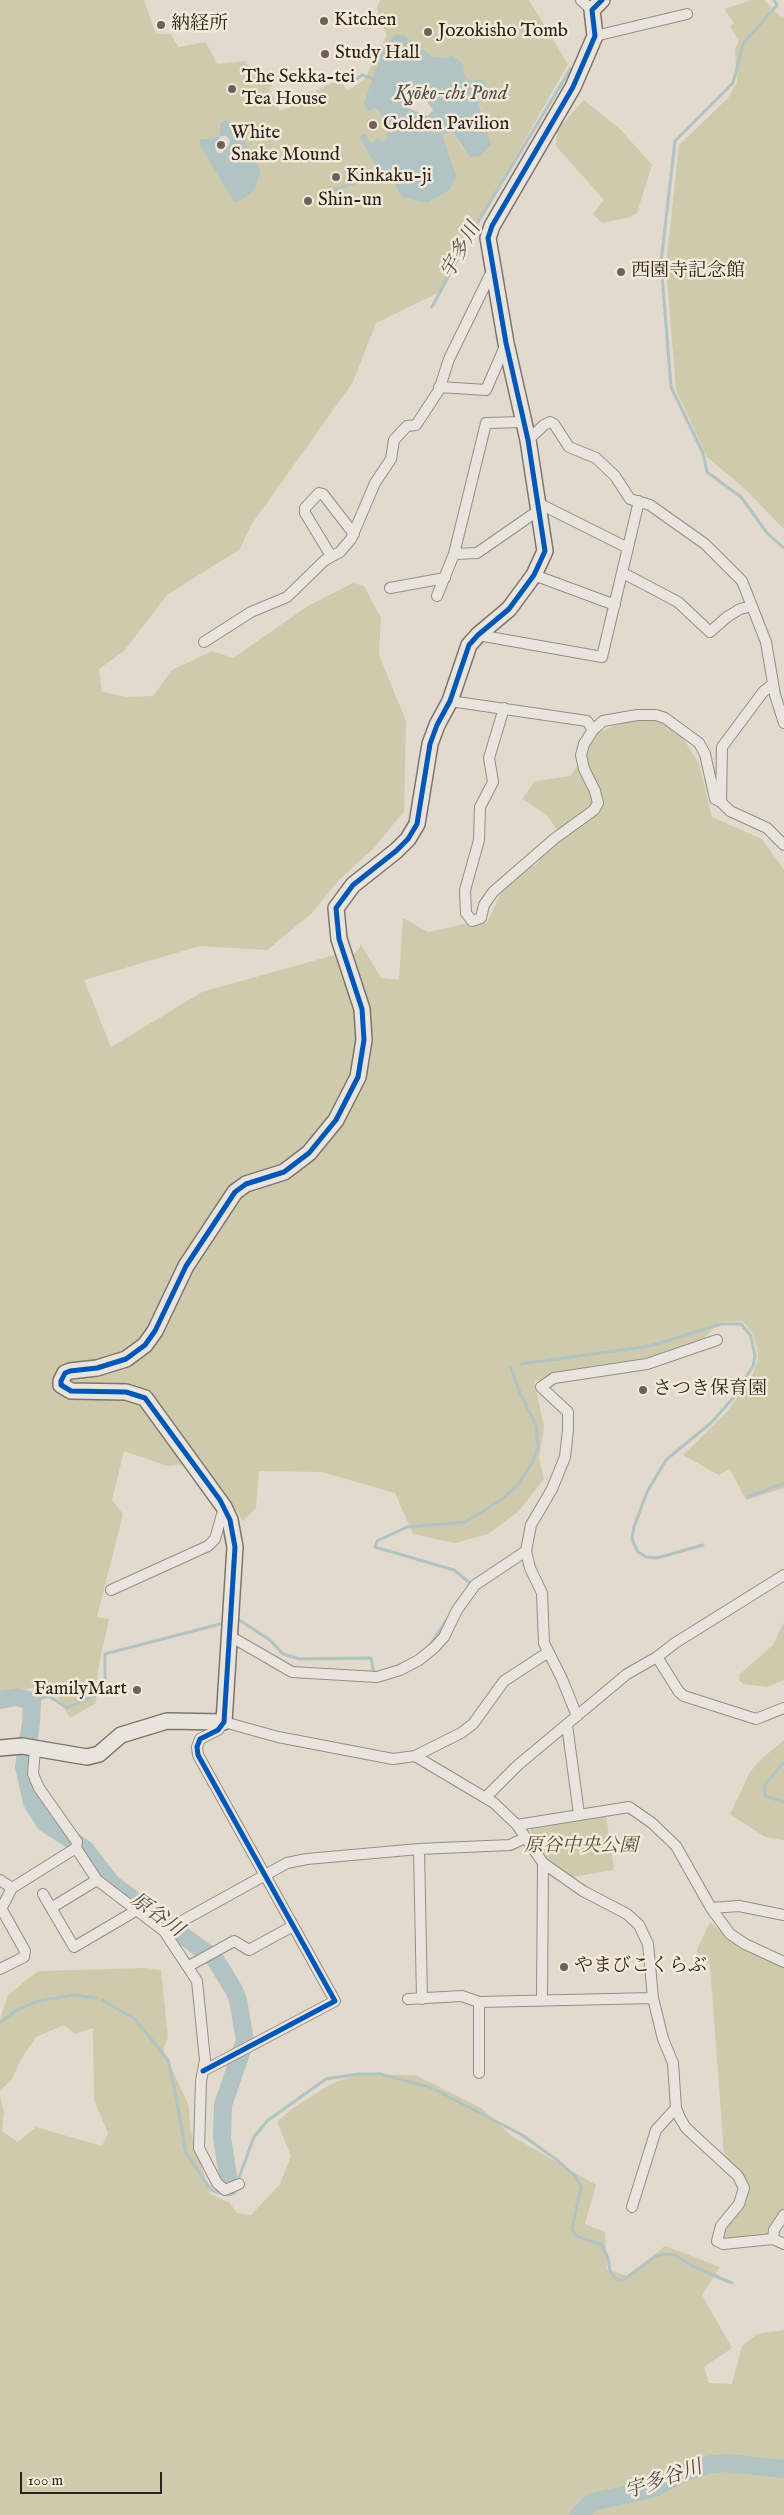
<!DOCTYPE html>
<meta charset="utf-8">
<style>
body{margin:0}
#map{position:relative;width:784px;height:2515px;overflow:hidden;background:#e2dacd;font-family:"IM FELL English",serif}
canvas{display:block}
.scale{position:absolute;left:20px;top:2472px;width:142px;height:22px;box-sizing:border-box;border:2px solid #2e201a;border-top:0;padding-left:6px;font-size:15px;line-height:18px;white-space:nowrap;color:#2e201a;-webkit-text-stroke:4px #f2e9d9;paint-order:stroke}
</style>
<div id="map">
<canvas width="784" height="2515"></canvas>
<div class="scale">100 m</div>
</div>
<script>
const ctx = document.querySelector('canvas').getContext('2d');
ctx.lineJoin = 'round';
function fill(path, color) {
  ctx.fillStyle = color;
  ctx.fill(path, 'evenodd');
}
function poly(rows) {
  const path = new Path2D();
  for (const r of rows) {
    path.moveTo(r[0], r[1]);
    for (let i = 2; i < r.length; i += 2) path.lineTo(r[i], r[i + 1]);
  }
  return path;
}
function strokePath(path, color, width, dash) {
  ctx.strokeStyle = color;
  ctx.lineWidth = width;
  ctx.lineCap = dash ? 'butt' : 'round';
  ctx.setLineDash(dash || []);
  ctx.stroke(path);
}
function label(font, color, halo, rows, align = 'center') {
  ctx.font = font + ' "IM FELL English","Noto Serif JP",serif';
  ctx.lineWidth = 5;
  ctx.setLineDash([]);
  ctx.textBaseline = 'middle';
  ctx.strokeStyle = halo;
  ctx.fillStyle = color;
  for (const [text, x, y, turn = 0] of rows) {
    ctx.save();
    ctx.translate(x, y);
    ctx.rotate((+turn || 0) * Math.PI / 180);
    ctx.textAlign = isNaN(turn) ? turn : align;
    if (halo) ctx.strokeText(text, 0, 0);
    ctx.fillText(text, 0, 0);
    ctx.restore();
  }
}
const green = poly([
 [0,0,144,0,156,34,171,34,178,47,206,42,217,64,245,61,255,74,270,71,278,76,269,90,280,111,302,103,306,92,314,92,331,83,341,82,347,91,364,80,387,35,379,20,377,7,380,0,529,0,568,64,438,293,376,323,353,382,251,525,240,549,167,595,124,651,99,669,102,692,127,697,153,696,172,670,212,651,233,658,308,606,353,583,364,586,381,618,379,655,406,721,404,811,374,848,338,881,311,914,267,950,200,946,84,980,111,1047,202,992,338,954,351,959,361,945,381,978,399,980,403,918,428,932,465,924,487,923,504,887,518,873,536,865,548,847,561,836,547,815,522,799,535,781,571,776,596,734,626,720,650,718,677,728,699,764,712,817,762,839,784,870,784,1488,746,1500,730,1469,719,1475,683,1455,727,1412,752,1376,758,1359,757,1348,753,1334,742,1321,719,1322,704,1338,643,1359,534,1381,544,1427,539,1458,544,1479,519,1511,488,1534,455,1543,413,1534,395,1493,322,1472,259,1471,256,1508,243,1521,202,1462,167,1466,124,1451,112,1500,123,1514,97,1617,109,1619,98,1669,96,1703,70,1718,55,1691,32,1688,0,1693],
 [403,36,432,56,445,58,481,91,477,97,488,129,463,149,452,131,441,135,450,190,427,203,404,198,396,188,396,174,361,134,371,143,381,142,388,138,390,132,379,112,375,108,367,112,371,84,384,46],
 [220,134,243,137,251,154,234,201,207,157,201,139,215,138],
 [752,0,764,0,781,17,784,16,784,529,744,488,707,457,676,390,666,266,679,145,728,98,737,82,735,49,739,40,730,27,734,23,724,9],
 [584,100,621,130,652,165,637,213,630,217,602,223,593,214,604,200,556,146,557,130],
 [784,1622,784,1680,767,1687,743,1684,739,1680,740,1674,773,1645],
 [784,1740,784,1840,765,1837,730,1814,750,1772,760,1760],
 [606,1815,614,1870,572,1877,547,1858,530,1835,531,1827],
 [710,1922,725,1935,758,1955,784,1967,784,2209,768,2235,724,2238,721,2234,731,2218,740,2211,747,2199,749,2188,742,2175,724,2154,710,1964,696,1952],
 [145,1968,161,1970,168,2038,163,2050,189,2106,190,2128,210,2194,229,2202,237,2213,251,2215,280,2184,291,2156,277,2122,293,2108,331,2084,356,2075,415,2075,481,2108,512,2136,596,2185,585,2224,605,2232,607,2269,627,2276,665,2246,720,2267,702,2295,732,2348,704,2367,709,2383,732,2384,742,2346,757,2334,784,2330,784,2515,0,2515,0,2096,4,2113,2,2131,18,2142,36,2127,102,2146,108,2133,94,2100,93,2028,75,2034,64,2025,36,2037,21,2059,12,2079,0,2091,0,2019,8,1995,38,1971]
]);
const water = poly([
 [395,35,403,35,432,56,445,58,452,55,464,65,463,73,470,81,482,79,486,85,477,97,491,144,480,156,470,157,452,131,442,135,456,176,450,190,427,203,404,198,396,188,396,175,377,168,359,136,365,134,371,143,378,138,381,142,388,138,386,134,390,132,379,112,375,108,367,112,364,103,384,46],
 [400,82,409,85,412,94,422,94,433,110,428,116,408,108,403,96,398,92],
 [226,120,235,125,243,137,261,171,254,190,242,200,234,202,199,144,201,139,215,138,220,134,220,124],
 [221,136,226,136,230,140,229,145,222,153,217,153,215,146]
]);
const stream = poly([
 [774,0,777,5,743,44,733,83,675,141,661,262,671,387,703,453,707,472,741,497,767,533,784,548],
 [349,78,355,80,362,75,374,79],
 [334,190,369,178,396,176],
 [432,307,472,232,571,68],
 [521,1364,650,1346,721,1324,741,1324,751,1336,755,1356,753,1366,733,1398,712,1422,666,1460,647,1492,634,1527,632,1538,634,1544,638,1552,646,1557,657,1558,703,1545],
 [748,1497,784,1483],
 [470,1586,471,1584,454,1570,375,1547,377,1541,407,1527,465,1522,501,1500,517,1486,532,1463,538,1447,536,1425,520,1393,511,1368],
 [238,1619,270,1640,283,1654,299,1659,371,1658,374,1674,376,1674],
 [429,1646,448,1618],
 [32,1701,49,1696,67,1708,105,1691,105,1654,220,1624],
 [784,1762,765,1785,765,1796,784,1802],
 [102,2000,135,2019,168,2060,175,2091,186,2153,208,2186,213,2191,229,2195,234,2193,236,2189],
 [0,2023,15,2011,38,2001,74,1995,96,1998],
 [237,2183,254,2137,267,2121,326,2079,358,2074,380,2074,430,2087,522,2135,557,2160,575,2176,581,2187,572,2229,574,2232,576,2236,602,2245,608,2258,610,2271,616,2280,623,2280,656,2256,666,2254,675,2255,694,2267,732,2283]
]);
const river = poly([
 [0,1700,17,1697,32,1701,31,1723,24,1767,32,1802,45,1823,85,1849,112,1884,215,1959,234,1990,238,2000,245,2041,223,2105,222,2138,229,2182],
 [579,2515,592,2502,652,2489,688,2471,712,2464,728,2463,784,2469]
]);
const street = poly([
 [581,0,592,10],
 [595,36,687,14],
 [439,387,486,390,506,344],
 [528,440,544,425,550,422,554,424,569,447,596,458,615,476,630,499,650,505,705,544,742,581,766,642,775,695,784,723],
 [538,503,628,548],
 [454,554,477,553,539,510],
 [331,556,305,513,305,508,319,493,323,494,354,534],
 [623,573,678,602,710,632,727,617,740,609,752,606],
 [534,575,615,605],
 [390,588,445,578],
 [437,596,454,554,486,423,524,422],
 [478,635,602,657,639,501],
 [204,642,251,612,287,597,325,560,340,552,351,539,375,483,391,459,394,440,407,426,416,425,439,390,449,359,493,269],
 [773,684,763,692,722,747,721,802,730,811,767,828,784,845],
 [450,701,587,721,593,730],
 [504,708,489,758,493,782,480,807,479,840,465,890,466,913,472,921,481,918,484,905,493,892,554,839,594,810,598,803,595,791,584,769,581,755,584,744,593,730,603,721,637,715,656,715,665,718,699,743,705,754,715,799,721,802],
 [111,1590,208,1546,215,1539,224,1507],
 [228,1635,292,1672,377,1677,400,1670,419,1660,435,1647,444,1637,457,1610,475,1585,526,1551],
 [657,1657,679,1692,684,1696,756,1719,784,1708],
 [577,1716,562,1679,544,1643,542,1593,530,1568,526,1551,531,1525,552,1489,565,1457,568,1430,568,1412,541,1387,554,1378,647,1364,717,1340],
 [567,1725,579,1814],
 [35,1749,33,1774,39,1788,77,1842,76,1848,97,1880,164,1931,197,1981,205,2060,201,2081,199,2148,217,2183,225,2190,239,2184],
 [415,1756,461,1733,473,1724,504,1681,547,1653],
 [486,1797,518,1765,627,1674,657,1657,675,1643,784,1575],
 [517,1825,629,1807,652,1823,676,1846,711,1908,730,1934,745,1944,784,1962],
 [419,1849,422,1999],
 [0,1880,12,1888,0,1911],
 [97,1880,51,1908,74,1947,137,1910],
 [12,1888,76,1848],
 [43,1894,51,1908],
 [711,1908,739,1906,784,1915],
 [164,1931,287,1863,307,1859,419,1849,510,1845,525,1838],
 [189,1966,234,1941,249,1950,293,1926],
 [0,1969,24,1957,25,1951,1,1908],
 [408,1999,462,1996,479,2002,653,1998],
 [542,2000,543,1863],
 [479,2002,479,2073],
 [203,2071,335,2001,198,1755,197,1747,200,1739,218,1730,224,1722,278,1737,393,1759,415,1756,494,1803,517,1825,543,1863,583,1891,627,1914,639,1925,648,1944,653,1998,663,2039,673,2063,676,2108,680,2118,686,2128,738,2176,744,2188,739,2204,721,2226,717,2241,723,2244,773,2239,784,2244],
 [632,2207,656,2130,676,2108],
 [773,2239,774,2230,784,2215]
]);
const secondary = poly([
 [0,1748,22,1746,87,1757,99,1754,121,1735,167,1721,224,1722,235,1547,230,1520,224,1507,145,1398,126,1392,71,1391,61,1385,61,1381,65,1373,70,1371,97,1368,126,1359,145,1345,155,1331,186,1266,235,1192,246,1184,284,1172,309,1153,336,1120,358,1077,364,1040,362,1009,339,939,336,908,353,885,396,851,408,839,417,824,430,744,437,725,450,701,469,645,478,635,509,609,534,575,545,551,528,440,506,343,488,238,492,226,573,87,595,36,592,10,602,0]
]);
const cycleway = poly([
 [203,2071,335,2001,198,1755,197,1747,200,1739,218,1730,224,1722,235,1547,230,1520,220,1500,145,1398,126,1392,71,1391,61,1385,61,1381,65,1373,70,1371,97,1368,126,1359,145,1345,155,1331,186,1266,235,1192,246,1184,284,1172,309,1153,336,1120,358,1077,364,1040,362,1009,339,939,336,908,353,885,396,851,408,839,417,824,430,744,437,725,450,701,469,645,478,635,509,609,534,575,545,551,528,440,506,343,488,238,492,226,573,87,595,36,592,10,602,0]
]);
const markers = [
 [324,21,5,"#6d6159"],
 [161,25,5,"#6d6159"],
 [428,32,5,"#6d6159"],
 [325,54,5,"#6d6159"],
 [232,89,5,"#6d6159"],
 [373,125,5,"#6d6159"],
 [221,145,5,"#6d6159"],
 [336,177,5,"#6d6159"],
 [308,201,5,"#6d6159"],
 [621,272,5,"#6d6159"],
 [643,1390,5,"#6d6159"],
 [137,1690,5,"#6d6159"],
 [564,1967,5,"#6d6159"]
];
const poiNames = [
 ["Kitchen",334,21],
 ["納経所",171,25],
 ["Jozokisho Tomb",438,32],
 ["Study Hall",335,54],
 ["The Sekka-tei",242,78],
 ["Tea House",242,100],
 ["Golden Pavilion",383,125],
 ["White",231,134],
 ["Snake Mound",231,156],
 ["Kinkaku-ji",346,177],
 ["Shin-un",318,201],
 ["西園寺記念館",631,272],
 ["さつき保育園",653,1390],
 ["FamilyMart",127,1690,"right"],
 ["やまびこくらぶ",574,1967]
];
const parkNames = [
 ["原谷中央公園",581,1847]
];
const waterNames = [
 ["Kyōko-chi Pond",451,95],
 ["宇多川",462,251,-61],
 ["原谷川",156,1916,36],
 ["宇多谷川",664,2481,-19]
];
fill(green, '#cdcbac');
fill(water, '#b2c3c3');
strokePath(stream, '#b2c3c3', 3);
strokePath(river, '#b2c3c3', 18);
strokePath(street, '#948e86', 12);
strokePath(secondary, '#7c756e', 18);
strokePath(street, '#e9e5de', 10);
strokePath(secondary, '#e9e5de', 15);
strokePath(cycleway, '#0057b8', 5);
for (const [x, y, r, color] of markers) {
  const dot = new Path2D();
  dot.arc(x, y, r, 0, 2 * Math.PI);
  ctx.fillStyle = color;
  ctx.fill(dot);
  strokePath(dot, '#f2e9d9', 2);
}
label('19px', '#2e201a', '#f2e9d9', poiNames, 'left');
label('italic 19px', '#59503e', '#f2e9d9', parkNames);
label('italic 20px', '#504e4c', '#f2e9d9', waterNames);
</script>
